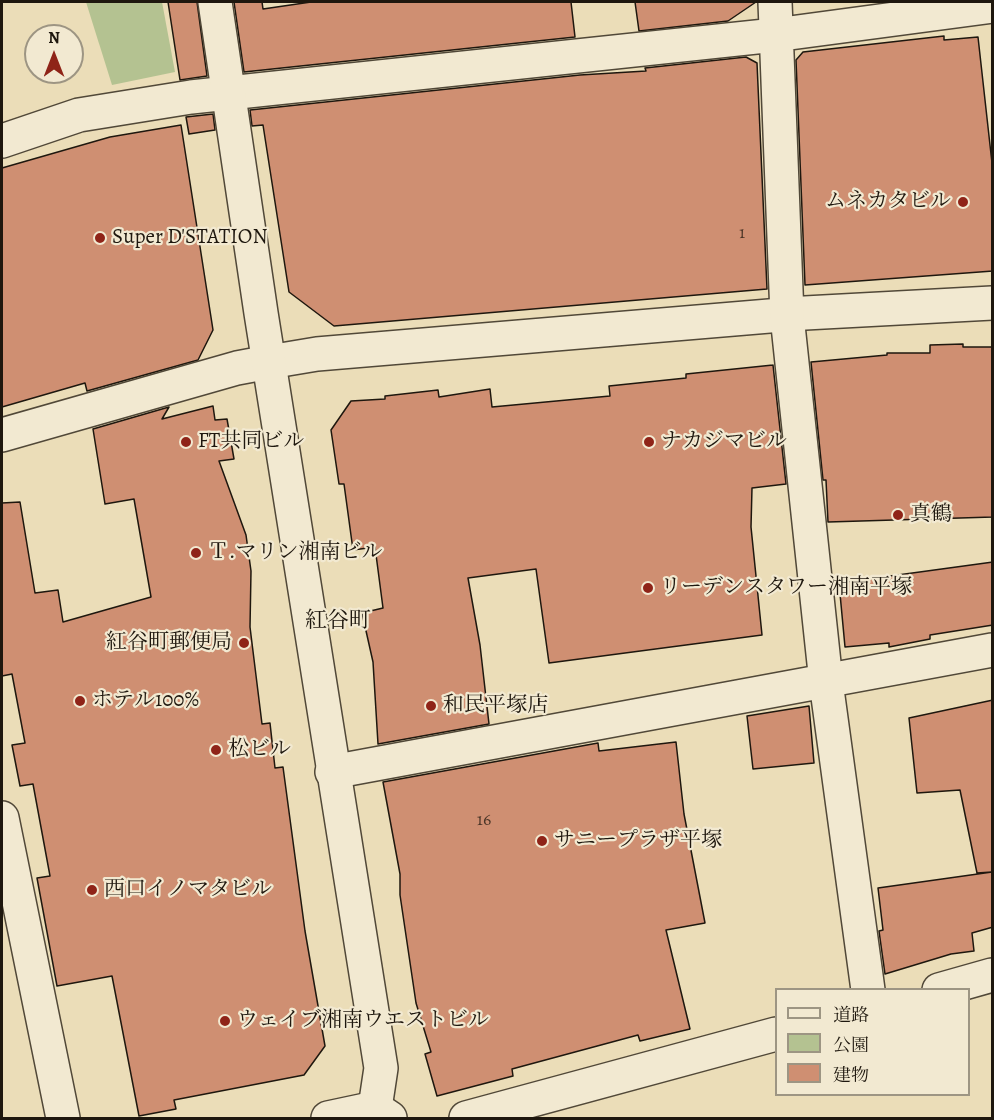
<!DOCTYPE html>
<meta charset="utf-8">
<style>
body{margin:0}
#map{position:relative;width:994px;height:1120px;overflow:hidden;background:#ebddb8;font-family:Alegreya,"Noto Serif JP",serif}
canvas{display:block}
.frame{position:absolute;inset:0;border:3px solid #1e170e;pointer-events:none}
.legend{position:absolute;left:775px;top:988px;width:195px;height:108px;box-sizing:border-box;background:#f2e9d1;border:2px solid #9d9583;margin:0;padding:8px 10px;list-style:none;font-size:18px;color:#1e170e}
.legend li{display:flex;align-items:center;gap:12px;height:30px}
.legend b{width:30px;border:2px solid #9d9583}
.north{position:absolute;left:24px;top:24px;width:60px;height:60px;box-sizing:border-box;background:#f2e9d1;border:2px solid #9d9583;border-radius:50%;rotate:0deg;font-size:16px;font-weight:700;line-height:24px;text-align:center;color:#1e170e}
.north::after{content:'';display:block;margin:auto;width:21px;height:27px;background:#8f2418;clip-path:polygon(50% 0,100% 100%,50% 72%,0 100%)}
</style>
<div id="map">
<canvas width="994" height="1120"></canvas>
<div class="frame"></div>
<ul class="legend">
<li><b style="height:8px;background:#f2e9d1"></b>道路</li>
<li><b style="height:16px;background:#b4c291"></b>公園</li>
<li><b style="height:16px;background:#cf8f72"></b>建物</li>
</ul>
<div class="north">N</div>
</div>
<script>
const ctx = document.querySelector('canvas').getContext('2d');
ctx.lineJoin = 'round';
function fill(path, color) {
  ctx.fillStyle = color;
  ctx.fill(path, 'evenodd');
}
function poly(rows) {
  const path = new Path2D();
  for (const r of rows) {
    path.moveTo(r[0], r[1]);
    for (let i = 2; i < r.length; i += 2) path.lineTo(r[i], r[i + 1]);
  }
  return path;
}
function strokePath(path, color, width, dash) {
  ctx.strokeStyle = color;
  ctx.lineWidth = width;
  ctx.lineCap = dash ? 'butt' : 'round';
  ctx.setLineDash(dash || []);
  ctx.stroke(path);
}
function label(font, color, halo, rows, align = 'center') {
  ctx.font = font + ' Alegreya,"Noto Serif JP",serif';
  ctx.lineWidth = 4.5;
  ctx.setLineDash([]);
  ctx.textBaseline = 'middle';
  ctx.strokeStyle = halo;
  ctx.fillStyle = color;
  for (const [text, x, y, turn = 0] of rows) {
    ctx.save();
    ctx.translate(x, y);
    ctx.rotate((+turn || 0) * Math.PI / 180);
    ctx.textAlign = isNaN(turn) ? turn : align;
    if (halo) ctx.strokeText(text, 0, 0);
    ctx.fillText(text, 0, 0);
    ctx.restore();
  }
}
const green = poly([
 [86,2,162,2,175,72,112,85]
]);
const building = poly([
 [168,2,197,2,207,76,180,80,168,2],
 [234,2,262,2,263,9,311,2,571,2,575,37,244,72,234,2],
 [635,2,756,2,728,21,639,31,635,2],
 [944,36,944,40,978,37,993,172,993,271,805,285,796,60,803,52,944,36],
 [746,57,757,63,767,289,334,326,289,292,263,125,252,126,250,110,580,75,646,71,645,68,746,57],
 [213,114,215,130,189,134,186,117,213,114],
 [181,125,213,330,198,360,87,391,85,383,2,407,2,168,110,137,181,125],
 [963,344,963,347,993,347,993,517,828,522,826,480,823,480,811,362,887,355,887,353,930,353,930,345,963,344],
 [773,365,786,484,752,488,751,527,762,635,549,663,536,569,468,578,480,645,489,724,378,744,373,662,362,613,383,608,375,547,353,550,344,484,339,484,331,430,351,401,385,399,385,396,438,390,439,397,490,389,492,407,610,396,609,386,686,378,686,374,773,365],
 [213,406,215,420,227,419,234,459,219,461,246,535,251,571,250,627,262,724,270,723,275,768,283,767,305,931,325,1046,304,1075,174,1100,176,1109,139,1116,112,976,57,986,37,878,50,876,33,784,20,786,12,745,25,743,12,674,2,676,2,503,20,502,35,593,58,590,63,622,151,597,134,499,105,504,93,429,169,407,162,419,213,406],
 [993,562,993,625,930,635,930,639,889,647,889,643,845,647,839,583,993,562],
 [993,700,993,927,972,933,974,951,951,954,885,974,879,931,883,930,878,888,992,872,977,873,960,790,917,793,909,718,993,700],
 [809,706,814,763,753,769,747,716,809,706],
 [676,742,684,814,705,923,666,930,690,1029,640,1041,638,1035,512,1069,513,1076,437,1096,425,1054,431,1052,416,1003,400,895,400,874,383,782,598,743,599,751,676,742]
]);
const pedestrian = poly([
 [269,362,317,354,805,313,992,303]
]);
const minor = poly([
 [775,2,787,316,826,682,868,990],
 [2,141,79,115,191,97,775,35,992,6],
 [2,435,237,368,269,362],
 [332,772,992,650],
 [2,818,63,1118],
 [939,990,992,975],
 [328,1118,375,1108,390,1118],
 [466,1118,776,1034]
]);
const tertiary = poly([
 [215,2,261,313,381,1068,375,1108]
]);
const markers = [
 [963,202,6,"#8f2418"],
 [100,238,6,"#8f2418"],
 [186,442,6,"#8f2418"],
 [649,442,6,"#8f2418"],
 [898,515,6,"#8f2418"],
 [196,553,6,"#8f2418"],
 [648,588,6,"#8f2418"],
 [244,643,6,"#8f2418"],
 [80,701,6,"#8f2418"],
 [431,706,6,"#8f2418"],
 [216,750,6,"#8f2418"],
 [542,841,6,"#8f2418"],
 [92,890,6,"#8f2418"],
 [225,1021,6,"#8f2418"]
];
const numberNames = [
 ["1",742,234],
 ["16",484,821]
];
const poiNames = [
 ["ムネカタビル",951,202,"right"],
 ["Super D'STATION",112,238],
 ["FT共同ビル",198,442],
 ["ナカジマビル",661,442],
 ["真鶴",910,515],
 ["Ｔ.マリン湘南ビル",208,553],
 ["リーデンスタワー湘南平塚",660,588],
 ["紅谷町郵便局",232,643,"right"],
 ["ホテル100%",92,701],
 ["和民平塚店",443,706],
 ["松ビル",228,750],
 ["サニープラザ平塚",554,841],
 ["西口イノマタビル",104,890],
 ["ウェイブ湘南ウエストビル",237,1021]
];
const neighbourhoodNames = [
 ["紅谷町",338,622]
];
fill(green, '#b4c291');
fill(building, '#cf8f72');
strokePath(building, '#1e170e', 1.5);
strokePath(pedestrian, '#514838', 36);
strokePath(minor, '#514838', 36);
strokePath(tertiary, '#514838', 36);
strokePath(pedestrian, '#f2e9d1', 33);
strokePath(minor, '#f2e9d1', 33);
strokePath(tertiary, '#f2e9d1', 33);
for (const [x, y, r, color] of markers) {
  const dot = new Path2D();
  dot.arc(x, y, r, 0, 2 * Math.PI);
  ctx.fillStyle = color;
  ctx.fill(dot);
  strokePath(dot, '#f2e9d1', 2);
}
label('18px', '#4a3527', null, numberNames);
label('21px', '#1e170e', '#f2e9d1', poiNames, 'left');
label('22px', '#1e170e', '#f2e9d1', neighbourhoodNames);
</script>
